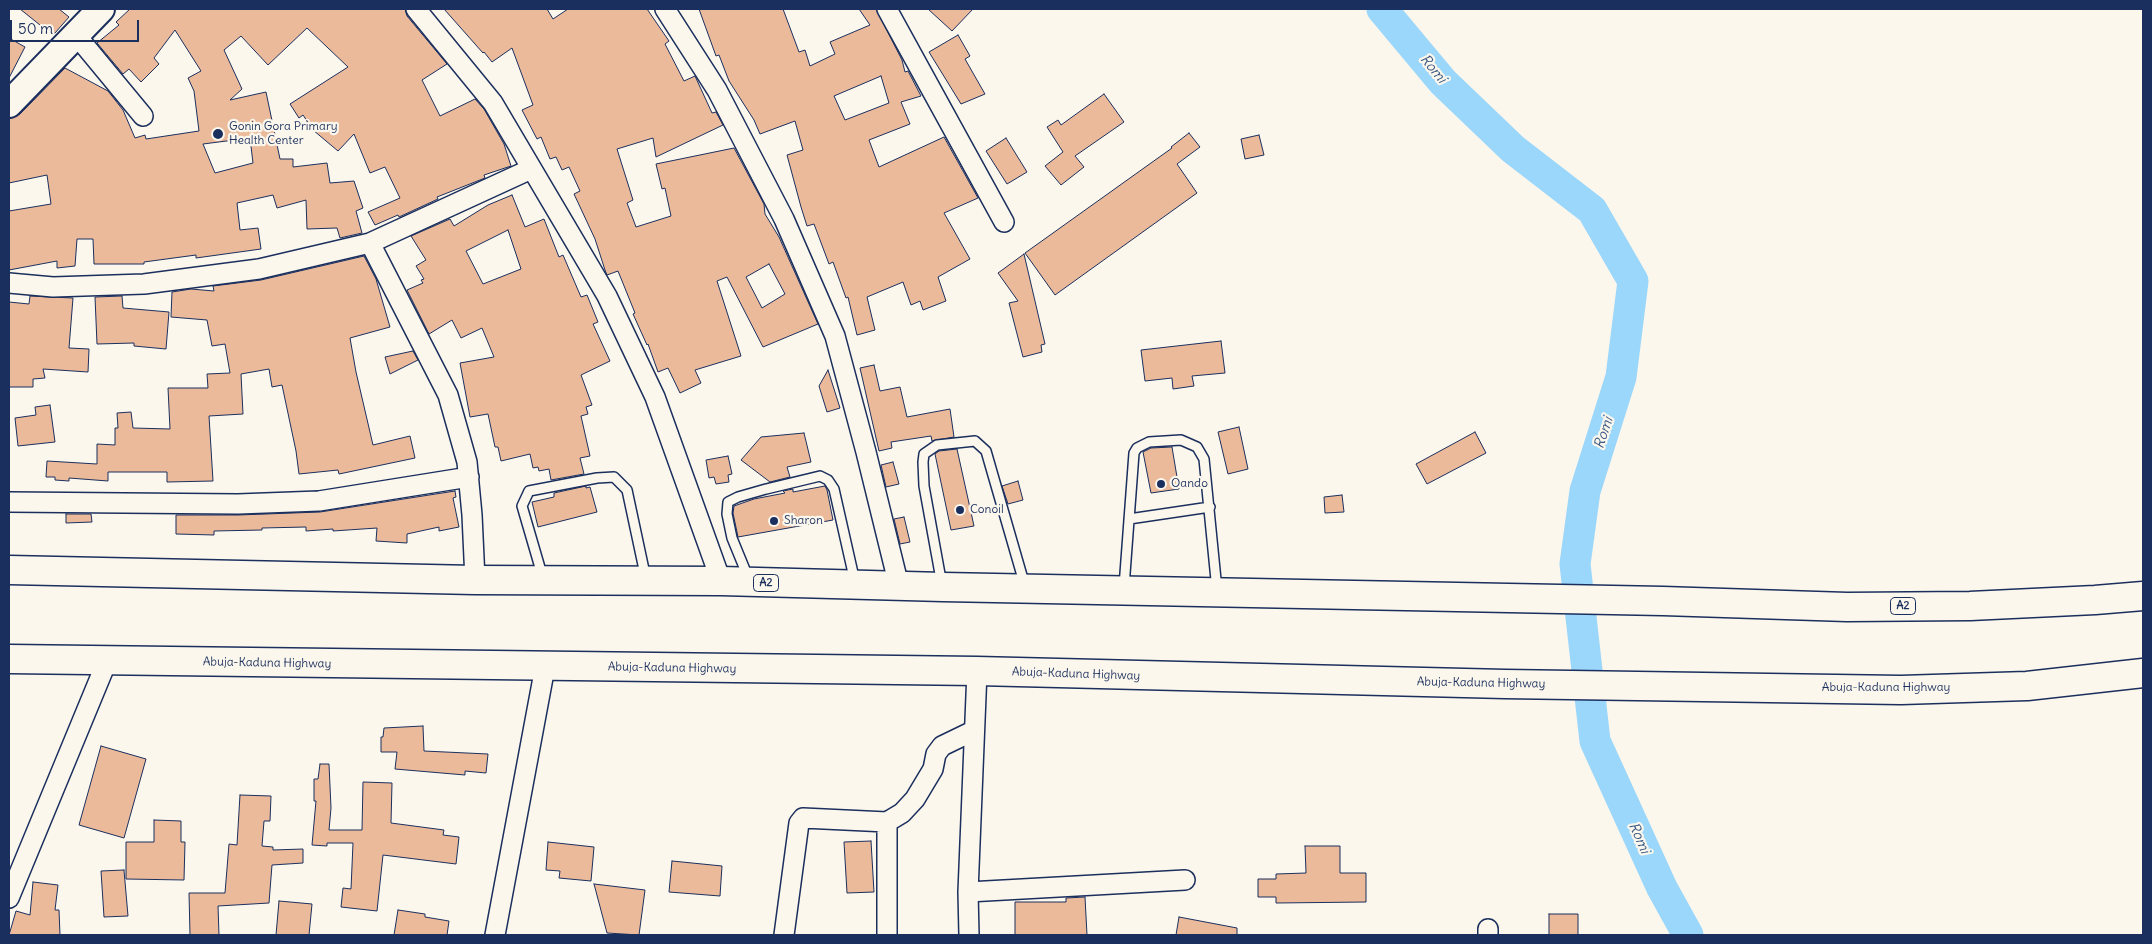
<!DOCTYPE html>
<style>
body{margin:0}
#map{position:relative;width:2152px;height:944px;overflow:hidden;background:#fbf7ec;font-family:Delius,sans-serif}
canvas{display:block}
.frame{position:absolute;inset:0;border:10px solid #1b2f5e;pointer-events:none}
.scale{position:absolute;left:10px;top:20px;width:129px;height:22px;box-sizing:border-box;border:2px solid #1b2f5e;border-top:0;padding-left:6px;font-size:15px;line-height:18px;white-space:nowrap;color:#1b2f5e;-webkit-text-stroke:4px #fbf7ec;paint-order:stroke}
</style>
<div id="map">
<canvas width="2152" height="944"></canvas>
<div class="frame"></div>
<div class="scale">50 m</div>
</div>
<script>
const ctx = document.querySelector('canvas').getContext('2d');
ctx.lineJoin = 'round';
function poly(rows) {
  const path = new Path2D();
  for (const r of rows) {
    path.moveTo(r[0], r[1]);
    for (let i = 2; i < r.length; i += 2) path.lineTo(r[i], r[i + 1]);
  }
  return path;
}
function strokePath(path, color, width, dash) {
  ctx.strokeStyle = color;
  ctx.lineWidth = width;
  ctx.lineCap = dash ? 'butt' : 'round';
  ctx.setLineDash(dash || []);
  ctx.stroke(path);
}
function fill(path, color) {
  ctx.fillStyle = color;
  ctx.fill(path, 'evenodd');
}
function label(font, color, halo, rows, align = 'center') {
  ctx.font = font + ' Delius,sans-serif';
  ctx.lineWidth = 4.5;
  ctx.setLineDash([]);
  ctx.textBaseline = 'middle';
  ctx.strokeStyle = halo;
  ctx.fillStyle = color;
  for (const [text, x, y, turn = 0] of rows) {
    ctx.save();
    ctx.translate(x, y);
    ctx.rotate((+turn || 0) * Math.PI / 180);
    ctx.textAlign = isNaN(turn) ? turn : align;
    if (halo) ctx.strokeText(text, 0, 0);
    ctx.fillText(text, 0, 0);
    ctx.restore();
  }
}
const river = poly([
 [1382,9,1443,82,1513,149,1592,210,1633,281,1621,377,1585,491,1575,564,1595,741,1662,888,1688,935]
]);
const building = poly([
 [20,9,59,9,69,17,55,33,50,33,20,9],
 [130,9,405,9,407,16,447,64,422,80,440,116,475,99,484,109,504,144,511,166,484,175,485,178,437,197,438,199,399,217,398,215,375,225,368,212,400,198,385,167,370,173,354,134,338,151,313,130,303,115,299,118,290,104,348,67,307,28,268,65,241,36,224,50,242,89,230,100,266,92,280,159,293,159,293,167,327,163,330,183,354,181,363,208,356,211,362,233,340,238,337,228,307,229,306,200,277,208,273,195,237,203,240,230,258,228,261,249,196,258,196,255,144,262,144,264,94,264,93,239,77,239,75,266,57,268,57,261,9,270,9,211,51,204,47,175,9,183,9,119,20,114,65,68,108,91,123,110,135,138,145,135,146,139,199,131,194,91,188,78,201,71,175,30,154,58,159,64,141,82,129,69,123,74,97,43,119,25,116,22,130,9],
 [250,138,253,163,215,173,203,144,250,138],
 [444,9,547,9,553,19,568,9,647,9,669,41,665,44,684,81,695,76,712,113,716,112,723,125,656,157,653,138,617,149,633,200,627,203,636,227,671,216,665,188,662,189,656,164,734,148,764,204,765,214,779,237,818,324,763,347,727,277,717,281,741,356,695,370,701,383,680,393,668,368,658,372,648,344,647,345,633,314,635,313,618,271,607,275,605,270,595,239,574,194,580,191,569,167,562,170,556,157,550,159,541,137,537,139,522,110,533,105,512,48,492,62,484,52,483,53,444,9],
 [769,264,785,294,762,308,746,277,769,264],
 [699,9,783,9,799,52,805,50,810,66,835,54,830,42,870,25,859,9,876,9,902,60,905,72,908,71,921,96,901,102,910,124,869,140,879,167,944,137,978,198,944,213,970,259,938,277,946,301,923,310,920,301,911,305,903,282,867,297,875,330,857,335,848,297,846,298,833,262,829,264,814,224,807,226,801,207,787,155,803,150,795,121,760,134,754,120,729,81,719,55,716,56,699,9],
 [881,76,889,103,845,120,834,96,881,76],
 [928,9,973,9,952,31,928,9],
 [958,35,970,56,965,59,985,94,961,104,929,52,958,35],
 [9,38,25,47,9,78,9,38],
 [1104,94,1124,122,1075,156,1084,167,1061,185,1045,166,1063,152,1047,127,1058,120,1061,125,1104,94],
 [1189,133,1200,147,1177,164,1197,193,1055,295,1025,253,1172,148,1171,147,1189,133],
 [1259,135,1264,155,1245,159,1241,139,1259,135],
 [1006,138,1027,172,1007,184,986,151,1006,138],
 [512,195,525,227,544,219,559,257,563,255,581,297,587,295,598,322,593,324,610,361,581,375,592,405,586,407,588,414,581,416,590,456,580,458,584,474,551,480,549,469,539,471,538,467,533,468,530,454,501,461,498,447,495,447,488,414,470,417,460,363,494,357,482,328,461,338,452,320,429,334,407,290,423,283,421,280,424,279,416,266,426,260,411,236,450,219,454,226,488,205,512,195],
 [508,230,521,269,483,284,466,251,508,230],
 [1024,254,1045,344,1041,345,1042,352,1023,357,1009,303,1018,301,998,273,1024,254],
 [364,256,376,279,390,327,350,338,356,372,373,445,410,436,415,458,339,474,338,470,299,474,296,451,282,385,272,387,269,369,241,374,243,414,209,416,213,481,167,482,167,472,108,472,108,481,69,478,69,481,55,480,55,477,46,477,47,461,97,464,97,444,115,445,115,428,118,428,117,413,131,412,133,428,170,429,168,388,208,388,207,374,230,373,225,344,212,346,207,320,171,317,172,292,191,289,214,291,213,286,261,280,364,256],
 [30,296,73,298,69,348,89,349,88,372,43,369,45,378,33,379,33,387,9,387,9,302,29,304,30,296],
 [122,296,123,308,169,312,166,349,134,346,134,343,97,344,95,297,122,296],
 [1221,341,1225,373,1192,376,1194,386,1173,389,1172,378,1145,381,1141,350,1221,341],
 [413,351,418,360,390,374,385,357,413,351],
 [874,365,880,391,900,387,907,417,950,409,954,437,932,441,931,436,891,442,892,448,879,451,860,368,874,365],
 [828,370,840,408,827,412,819,386,828,370],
 [50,405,55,442,18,446,15,418,36,415,35,407,50,405],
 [1239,427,1248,469,1228,474,1218,432,1239,427],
 [1475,432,1486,453,1427,484,1416,464,1475,432],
 [804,433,811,462,787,467,790,477,770,482,741,460,761,437,804,433],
 [1172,447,1179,489,1151,493,1143,452,1151,448,1172,447],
 [957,449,974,526,951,530,935,454,939,451,957,449],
 [728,456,732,474,728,475,729,482,716,484,714,477,709,478,706,460,728,456],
 [893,462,899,484,886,487,881,465,893,462],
 [1018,481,1023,500,1008,504,1002,486,1018,481],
 [586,486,586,488,590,487,597,512,538,527,532,502,554,497,554,493,586,486],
 [825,486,827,490,833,520,738,537,733,513,734,506,754,499,785,493,783,491,793,489,793,492,825,486],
 [455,491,456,497,453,498,459,527,439,531,439,527,407,534,407,543,376,541,377,528,333,531,333,529,306,531,306,527,262,528,262,530,214,531,214,535,176,534,176,515,238,515,320,512,455,491],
 [1342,495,1344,512,1325,513,1324,497,1342,495],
 [66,514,91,514,92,522,66,523,66,514],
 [904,517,910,542,900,544,894,519,904,517],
 [423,726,424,751,488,754,486,773,465,771,465,775,395,769,397,752,381,752,381,737,383,737,384,728,423,726],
 [101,746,146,759,124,838,79,825,101,746],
 [320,764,329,764,331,808,329,830,362,830,363,782,392,783,391,823,444,830,443,835,459,837,456,864,383,855,377,911,341,907,343,888,351,889,353,843,327,843,327,846,312,845,316,801,314,801,314,779,318,779,320,764],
 [240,795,271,796,270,821,264,821,262,846,273,847,273,850,303,849,303,863,272,865,269,903,218,906,219,935,190,935,189,893,225,893,229,844,237,845,240,795],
 [154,820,181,821,181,842,185,842,184,880,126,879,126,842,154,842,154,820],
 [871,841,874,892,847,893,844,842,871,841],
 [548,842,594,847,591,881,559,878,560,871,546,870,548,842],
 [1305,846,1340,846,1340,873,1366,873,1366,902,1276,903,1276,897,1258,897,1258,879,1276,879,1276,874,1306,873,1305,846],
 [672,861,722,866,720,896,669,892,672,861],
 [124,870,128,916,104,917,101,871,124,870],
 [33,882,58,885,55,910,59,910,60,935,9,935,16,911,30,915,33,882],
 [594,884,645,890,639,935,607,933,594,884],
 [1085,897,1087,935,1015,935,1015,902,1066,902,1066,898,1085,897],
 [279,901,312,904,309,935,276,935,279,901],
 [398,910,425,914,425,917,449,921,447,935,394,935,398,910],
 [1549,914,1578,914,1578,935,1549,935,1549,914],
 [1179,917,1237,928,1237,935,1176,935,1179,917]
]);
const lane = poly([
 [1129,519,1210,507],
 [748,577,732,538,727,514,728,502,738,497,766,489,820,476,828,480,834,489,855,582],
 [543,578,522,506,529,491,597,478,614,477,627,490,646,579],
 [942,585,924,486,923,462,924,454,937,445,975,441,986,451,1025,586],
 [1124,587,1134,453,1137,448,1149,442,1181,440,1197,447,1204,459,1217,590]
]);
const street = poly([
 [416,9,493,103,607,296,655,397,721,581],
 [665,9,717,90,784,219,835,336,866,452,899,586],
 [887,9,1004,222],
 [76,35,143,116],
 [370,243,448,395,467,462,472,515,475,580],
 [9,283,53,287,144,284,259,269,370,243,531,169],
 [9,502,238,504,319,501,469,477],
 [887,822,887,935],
 [968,892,1185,880],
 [9,898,107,661],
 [495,935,545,667],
 [784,935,799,823,803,818,887,822,902,813,915,799,933,769,936,754,942,746,973,731],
 [969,935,968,892,977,671],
 [1488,935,1488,929]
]);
const secondary = poly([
 [9,104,101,9]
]);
const highway = poly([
 [9,570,475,580,721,581,943,587,1663,601,1847,607,1970,606,2095,600,2143,596],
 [9,659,977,671,1505,684,1901,690,2027,686,2143,673]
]);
const markers = [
 [218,134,6,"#1b2f5e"],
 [1161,484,5,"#1b2f5e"],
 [960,510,5,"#1b2f5e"],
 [774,521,5,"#1b2f5e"]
];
const shields = [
 [766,583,25],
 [1903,606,25]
];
const shieldNames = [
 ["A2",766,583],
 ["A2",1903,606]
];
const poiNames = [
 ["Gonin Gora Primary",229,127],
 ["Health Center",229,141],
 ["Oando",1171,484],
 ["Conoil",970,510],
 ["Sharon",784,521]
];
const streetNames = [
 ["Abuja-Kaduna Highway",267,663,1],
 ["Abuja-Kaduna Highway",672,668,1],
 ["Abuja-Kaduna Highway",1076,674,2],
 ["Abuja-Kaduna Highway",1481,683,1],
 ["Abuja-Kaduna Highway",1886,688]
];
const waterNames = [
 ["Romi",1433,69,50],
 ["Romi",1604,433,-72],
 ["Romi",1639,838,66]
];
strokePath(river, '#9bd6fb', 31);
fill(building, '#ebba9b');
strokePath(building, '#1b2f5e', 1);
strokePath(lane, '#1b2f5e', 12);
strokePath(street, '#1b2f5e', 22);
strokePath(secondary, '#1b2f5e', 30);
strokePath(highway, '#1b2f5e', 31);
strokePath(lane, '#fbf7ec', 9);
strokePath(street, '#fbf7ec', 19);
strokePath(secondary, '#fbf7ec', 26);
strokePath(highway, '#fbf7ec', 28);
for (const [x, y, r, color] of markers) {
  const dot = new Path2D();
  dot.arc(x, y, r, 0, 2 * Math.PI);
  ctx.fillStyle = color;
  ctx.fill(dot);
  strokePath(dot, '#fbf7ec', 2);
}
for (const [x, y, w] of shields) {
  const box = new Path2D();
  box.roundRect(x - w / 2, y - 8.5, w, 17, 4);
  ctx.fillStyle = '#fbf7ec';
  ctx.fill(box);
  strokePath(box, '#1b2f5e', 1);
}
label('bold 11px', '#1b2f5e', null, shieldNames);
label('12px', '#1b2f5e', '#fbf7ec', poiNames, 'left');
label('12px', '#1b2f5e', '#fbf7ec', streetNames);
label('italic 14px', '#3b5985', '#fbf7ec', waterNames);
</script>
